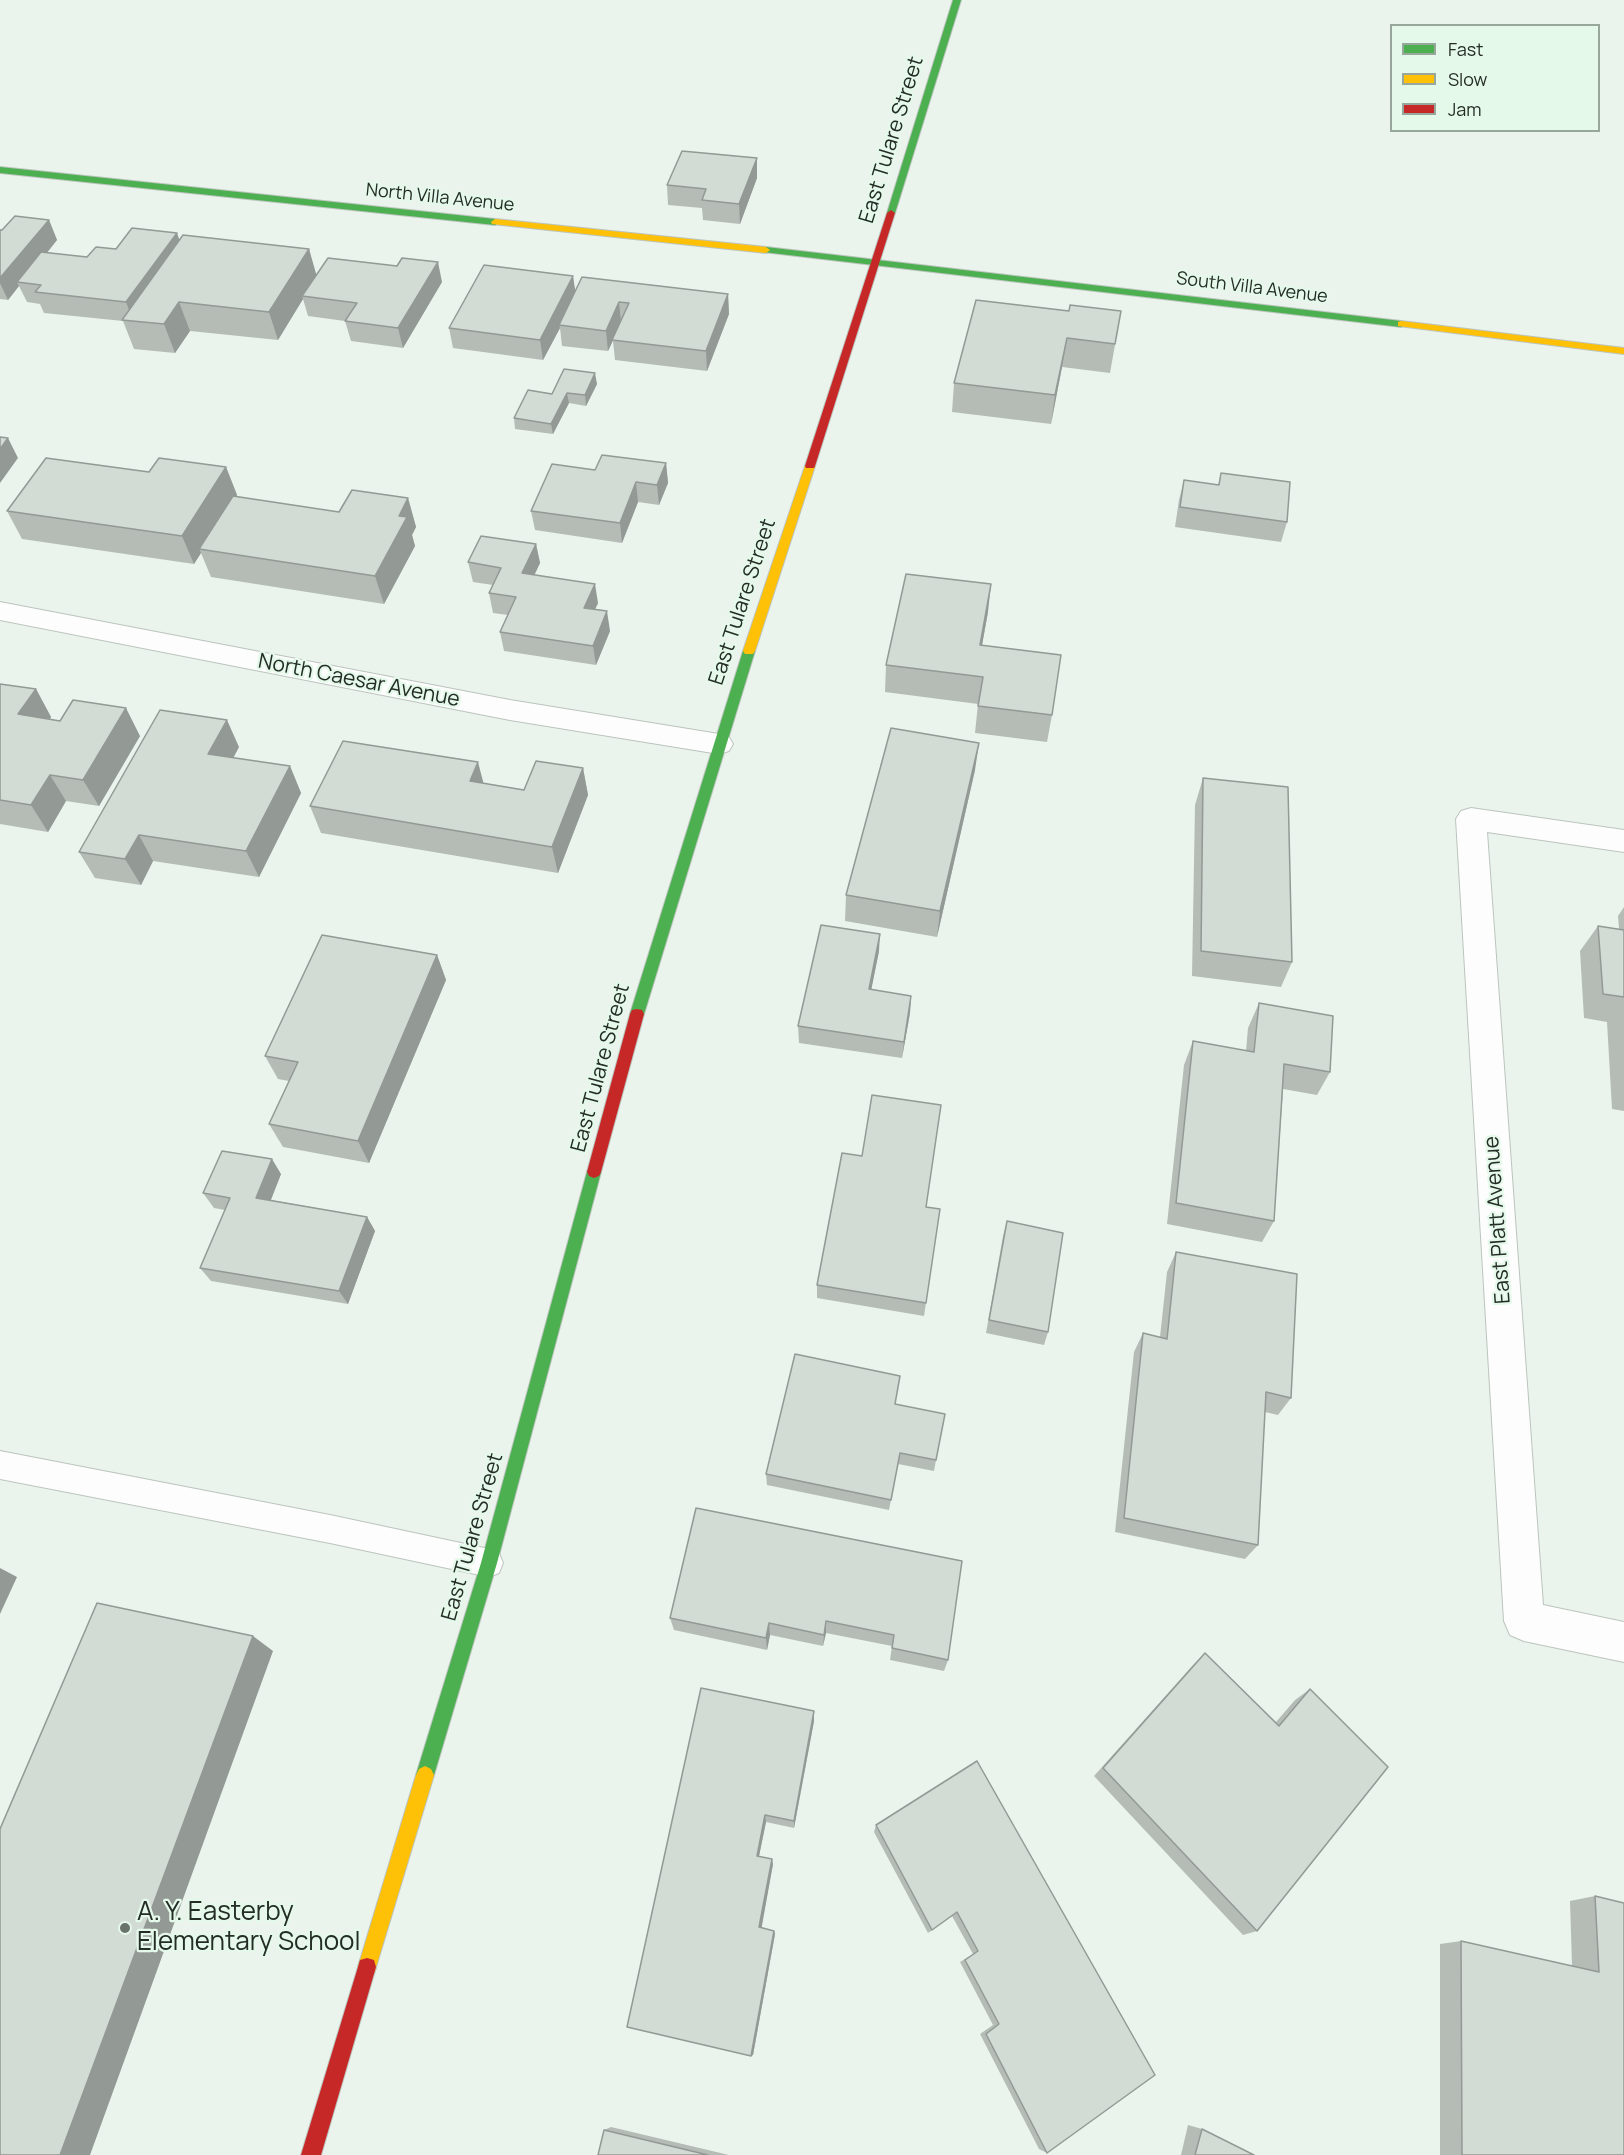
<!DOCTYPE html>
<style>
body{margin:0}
#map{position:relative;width:1624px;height:2155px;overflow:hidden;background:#eaf4ec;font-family:Manrope,sans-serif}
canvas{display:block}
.legend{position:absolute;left:1390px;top:24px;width:210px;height:108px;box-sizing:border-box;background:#e5f9ea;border:2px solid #98a79c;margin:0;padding:8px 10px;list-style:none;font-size:18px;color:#242c26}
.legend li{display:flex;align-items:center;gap:12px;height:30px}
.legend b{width:30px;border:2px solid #98a79c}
</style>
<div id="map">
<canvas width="1624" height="2155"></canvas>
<ul class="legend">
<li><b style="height:8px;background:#4caf50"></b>Fast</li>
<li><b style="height:8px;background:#ffc107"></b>Slow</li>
<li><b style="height:8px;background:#c62828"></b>Jam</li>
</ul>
</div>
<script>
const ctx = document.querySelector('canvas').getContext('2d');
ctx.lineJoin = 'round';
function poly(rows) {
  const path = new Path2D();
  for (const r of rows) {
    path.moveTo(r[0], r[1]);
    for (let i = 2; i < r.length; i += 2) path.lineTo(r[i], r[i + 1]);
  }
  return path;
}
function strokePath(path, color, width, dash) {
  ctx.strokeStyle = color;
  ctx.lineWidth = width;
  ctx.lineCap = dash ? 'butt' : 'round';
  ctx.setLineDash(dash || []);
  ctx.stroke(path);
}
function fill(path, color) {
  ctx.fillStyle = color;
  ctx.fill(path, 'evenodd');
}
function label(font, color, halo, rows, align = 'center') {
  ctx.font = font + ' Manrope,sans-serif';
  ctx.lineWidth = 4.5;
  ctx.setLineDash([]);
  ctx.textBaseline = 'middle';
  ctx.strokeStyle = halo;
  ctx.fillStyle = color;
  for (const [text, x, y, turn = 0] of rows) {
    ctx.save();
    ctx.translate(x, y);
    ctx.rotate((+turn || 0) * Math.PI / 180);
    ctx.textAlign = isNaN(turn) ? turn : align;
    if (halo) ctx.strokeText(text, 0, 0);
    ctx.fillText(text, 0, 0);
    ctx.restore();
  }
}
const lane = poly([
 [0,1451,330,1515,489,1549,499,1553,503,1563,499,1573,489,1577,330,1543,0,1479,0,1451]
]);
const street = poly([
 [0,602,510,700,719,734,729,737,733,744,729,751,719,754,510,720,0,620,0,602],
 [1471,808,1624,830,1624,852,1487,832,1543,1605,1624,1622,1624,1662,1524,1641,1510,1635,1504,1621,1456,819,1461,811,1471,808]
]);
const fast = poly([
 [953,0,961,0,895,213,888,215,887,213,953,0],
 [0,167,495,219,499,222,495,225,0,173,0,167],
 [766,247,1401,321,1406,324,1401,327,763,252,763,248,766,247],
 [749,647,755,651,644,1014,642,1018,637,1019,632,1018,630,1014,743,651,749,647],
 [594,1166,599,1168,601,1172,497,1563,434,1775,431,1781,425,1784,419,1781,416,1775,481,1563,587,1172,589,1168,594,1166]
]);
const slow = poly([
 [495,219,766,247,770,250,766,253,492,224,491,222,495,219],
 [1401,321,1624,348,1624,354,1398,326,1398,322,1401,321],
 [810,463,815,466,755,651,753,654,745,654,743,651,805,466,810,463],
 [425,1766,431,1769,434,1775,376,1967,374,1974,367,1976,360,1974,358,1967,416,1775,419,1769,425,1766]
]);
const jam = poly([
 [891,210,895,213,815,466,814,468,806,468,805,466,887,213,891,210],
 [637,1009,642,1010,644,1014,601,1172,599,1176,594,1178,589,1176,587,1172,630,1014,632,1010,637,1009],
 [367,1958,374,1960,376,1967,321,2155,301,2155,358,1967,360,1960,367,1958]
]);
const wall = poly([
 [757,178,740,224,703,220,702,208,668,205,667,185],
 [49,220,57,240,47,253,87,257,116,249,180,241,309,249,316,276,442,282,403,348,351,341,345,321,308,316,303,299,278,340,190,331,175,353,134,349,123,321,44,313,40,304,27,302,19,286,8,300,0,299,0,230,2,230],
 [573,276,575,292,728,294,729,314,707,371,615,360,613,341,608,351,562,346,560,328,543,360,453,348,449,328],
 [1069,311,1121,311,1110,373,1062,367,1051,424,952,412,954,383],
 [597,384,586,406,569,403,553,434,515,429,514,418,552,394],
 [666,463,668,483,659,505,638,502,622,543,535,530,531,511,595,470],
 [226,467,237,495,236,497,339,512,408,498,416,527,412,535,415,546,384,604,211,577,201,553,194,564,22,539,7,511,149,472],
 [1221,473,1287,522,1281,542,1175,527,1179,500,1184,480,1218,485],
 [536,544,540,563,534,575,598,603,595,609,610,631,596,665,504,651,500,632,508,615,493,613,489,593,493,585,473,582,468,562],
 [988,612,982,645,1052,715,1047,742,975,733,978,704,885,692,886,665],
 [0,684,36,689,51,717,50,719,140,736,99,806,66,801,48,832,0,824],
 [239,747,233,758,290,766,301,793,259,877,153,861,141,885,95,878,79,852],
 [583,768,588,795,558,873,321,833,310,806,483,783,524,790],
 [975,770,937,937,845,921,846,895],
 [1203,778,1292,962,1281,987,1192,976,1195,805],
 [1624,907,1624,1111,1612,1109,1607,1022,1584,1018,1580,951,1598,926,1619,929,1618,916],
 [879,951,871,990,911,996,910,1013,902,1058,799,1043,798,1026],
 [437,955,446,980,369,1163,283,1147,269,1124,289,1081,278,1079,265,1056],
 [1259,1003,1330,1072,1317,1095,1283,1089,1274,1221,1262,1242,1167,1224,1184,1065,1193,1041,1246,1051,1248,1028],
 [862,1156,926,1207,940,1209,924,1316,817,1298,817,1285],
 [281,1174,271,1200,367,1217,375,1231,348,1304,211,1281,200,1268,225,1210,214,1208,203,1193],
 [1007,1221,1048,1332,1044,1345,986,1333,1003,1236],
 [1176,1252,1291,1398,1278,1415,1265,1412,1258,1545,1245,1559,1115,1532,1134,1352,1143,1333,1160,1337,1167,1272],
 [896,1404,936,1460,934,1471,898,1464,889,1510,767,1485,766,1474],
 [696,1508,948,1660,944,1671,890,1660,892,1646,826,1633,823,1646,770,1635,767,1650,674,1630,670,1618],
 [1205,1653,1276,1722,1295,1700,1310,1689,1257,1931,1243,1935,1094,1776,1193,1665],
 [814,1721,794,1828,766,1822,759,1856,773,1864,761,1928,774,1931,775,1934,753,2055,751,2056,627,2027],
 [977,1761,1047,2153,1039,2149,980,2034,993,2025,960,1962,973,1954,952,1916,928,1933,874,1832,876,1825],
 [1595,1896,1624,2155,1440,2155,1440,1944,1461,1941,1572,1966,1570,1901],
 [1188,2125,1202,2129,1254,2155,1181,2155],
 [611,2127,729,2155,598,2155,604,2130]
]);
const shadedWall = poly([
 [757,158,757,178,740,224,739,204],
 [49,220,57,240,22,283,17,282,19,286,8,300,0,283,0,278],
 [177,233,184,253,133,321,126,302],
 [309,249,317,277,302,296,303,299,278,340,269,312],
 [438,262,442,282,403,348,398,328],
 [573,276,576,296,559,325,560,328,543,360,540,340],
 [728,294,729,314,707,371,706,351],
 [179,302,190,331,175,353,164,324],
 [619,302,621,322,608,351,606,331],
 [1067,338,1062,367,1051,424,1055,395],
 [595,373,597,384,586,406,585,395],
 [567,393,569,403,553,434,551,424],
 [8,438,18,458,0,483,0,449],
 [666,463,668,483,659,505,657,485],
 [226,467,237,495,204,549,199,549,201,553,194,564,182,536],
 [636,482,638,502,622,543,620,523],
 [408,498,416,527,412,535,415,546,384,604,375,576,399,516],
 [536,544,540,563,526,593,522,573],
 [595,584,598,603,587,627,584,608],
 [991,584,988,612,977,673,980,645],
 [607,611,610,631,596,665,593,646],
 [36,689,51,717,35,742,18,714],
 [126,708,140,736,99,806,83,780],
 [227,720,239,747,221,781,208,754],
 [979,743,975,770,937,937,940,911],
 [478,762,485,789,470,781],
 [290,766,301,793,259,877,246,851],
 [583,768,588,795,558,873,552,847],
 [50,775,66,801,48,832,31,805],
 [139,835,153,861,141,885,125,859],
 [880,934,879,951,868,1006,869,989],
 [437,955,446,980,369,1163,358,1141],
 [911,996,910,1013,902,1058,904,1042],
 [272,1159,281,1174,266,1212,256,1198],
 [367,1217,375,1231,348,1304,339,1291],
 [0,1568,17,1577,0,1614],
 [826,1621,826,1633,823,1646,824,1635],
 [769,1623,770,1635,767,1650,766,1638],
 [253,1636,273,1651,90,2155,60,2155],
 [814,1711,814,1721,794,1828,794,1821],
 [765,1815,766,1822,758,1861,757,1856],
 [772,1859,773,1864,761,1931,759,1927],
 [774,1931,775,1934,753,2055,751,2056]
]);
const building = poly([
 [682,151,757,158,739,204,702,200,706,189,667,185,682,151],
 [15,216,49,220,0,278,0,230,2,230,15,216],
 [132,228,177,233,126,302,35,292,41,285,17,282,41,252,87,257,96,247,116,249,132,228],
 [183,235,309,249,269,312,179,302,164,324,122,320,183,235],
 [328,258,397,266,402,258,438,262,398,328,345,321,357,303,302,296,328,258],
 [484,265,573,276,540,340,449,328,484,265],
 [582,277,728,294,706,351,612,340,629,303,619,302,606,331,559,325,582,277],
 [976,300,1069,311,1070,305,1121,311,1115,344,1067,338,1055,395,954,383,976,300],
 [564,369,595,373,585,395,567,393,551,424,514,418,528,390,552,394,564,369],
 [0,437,8,438,0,449,0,437],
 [602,455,666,463,657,485,636,482,620,523,531,511,552,464,595,470,602,455],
 [46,458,149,472,159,458,226,467,182,536,7,511,46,458],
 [1221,473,1290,482,1287,522,1180,507,1184,480,1219,485,1221,473],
 [352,490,408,498,399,516,407,517,375,576,199,549,233,496,339,512,352,490],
 [481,536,536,544,522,573,595,584,584,608,607,611,593,646,500,632,516,597,489,593,501,568,468,562,481,536],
 [906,574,991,584,980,645,1061,655,1052,715,978,706,983,677,886,665,906,574],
 [0,684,36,689,18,714,60,721,73,700,126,708,83,780,50,775,31,805,0,800,0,684],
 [160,710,227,720,208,754,290,766,246,851,139,835,125,859,79,852,160,710],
 [891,728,979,743,940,911,846,895,891,728],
 [343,741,478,762,470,781,524,790,536,761,583,768,552,847,310,806,343,741],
 [1203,778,1288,787,1292,962,1201,951,1203,778],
 [821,925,880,934,869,989,911,996,904,1042,798,1026,821,925],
 [1598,926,1624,930,1624,997,1603,994,1598,926],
 [322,935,437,955,358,1141,269,1124,298,1062,265,1056,322,935],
 [1259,1003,1333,1016,1330,1072,1284,1064,1274,1221,1176,1203,1193,1041,1254,1052,1259,1003],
 [872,1095,941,1105,926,1207,940,1209,926,1303,817,1285,842,1153,862,1156,872,1095],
 [222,1151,272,1159,256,1198,367,1217,339,1291,200,1268,230,1198,203,1193,222,1151],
 [1007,1221,1063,1233,1048,1332,989,1320,1007,1221],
 [1176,1252,1297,1274,1291,1398,1266,1392,1258,1545,1124,1518,1143,1333,1167,1339,1176,1252],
 [795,1354,900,1376,895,1404,945,1414,936,1460,900,1453,891,1500,766,1474,795,1354],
 [696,1508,962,1561,948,1660,892,1648,894,1635,826,1621,824,1635,769,1623,766,1638,670,1618,696,1508],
 [97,1603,253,1636,60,2155,0,2155,0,1829,97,1603],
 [1205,1653,1279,1726,1310,1689,1388,1767,1257,1931,1103,1768,1205,1653],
 [701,1688,814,1711,794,1821,765,1815,757,1856,772,1859,759,1927,774,1931,751,2056,627,2027,701,1688],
 [977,1761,1155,2075,1047,2153,986,2034,999,2024,965,1960,978,1951,957,1912,932,1930,876,1825,977,1761],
 [1595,1896,1624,1903,1624,2155,1462,2155,1461,1941,1599,1972,1595,1896],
 [1202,2129,1254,2155,1195,2155,1202,2129],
 [604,2130,708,2155,598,2155,604,2130]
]);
const markers = [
 [125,1928,6,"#69726b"]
];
const farStreetnames = [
 ["North Villa Avenue",440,198,6],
 ["South Villa Avenue",1252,288,7]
];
const streetNames = [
 ["East Tulare Street",892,140,-73],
 ["East Tulare Street",743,602,-72],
 ["North Caesar Avenue",359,681,11],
 ["East Tulare Street",601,1068,-75],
 ["East Platt Avenue",1498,1220,-94],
 ["East Tulare Street",473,1537,-74]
];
const nearPoinames = [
 ["A. Y. Easterby",137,1913],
 ["Elementary School",137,1943]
];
strokePath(lane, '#bcc4be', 2);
strokePath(street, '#bcc4be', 2);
strokePath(fast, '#bcc4be', 2);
strokePath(slow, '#bcc4be', 2);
strokePath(jam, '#bcc4be', 2);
fill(lane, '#fcfdfc');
fill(street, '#fcfdfc');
fill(fast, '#4caf50');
fill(slow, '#ffc107');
fill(jam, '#c62828');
fill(wall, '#b5bcb6');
fill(shadedWall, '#939994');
fill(building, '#d2dbd4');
strokePath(building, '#939994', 1.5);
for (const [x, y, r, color] of markers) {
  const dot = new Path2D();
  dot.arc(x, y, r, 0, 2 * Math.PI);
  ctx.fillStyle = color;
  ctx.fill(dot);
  strokePath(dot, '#e5f9ea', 2);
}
label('18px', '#242c26', '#e5f9ea', farStreetnames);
label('21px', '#242c26', '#e5f9ea', streetNames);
label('26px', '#242c26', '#e5f9ea', nearPoinames, 'left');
</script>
